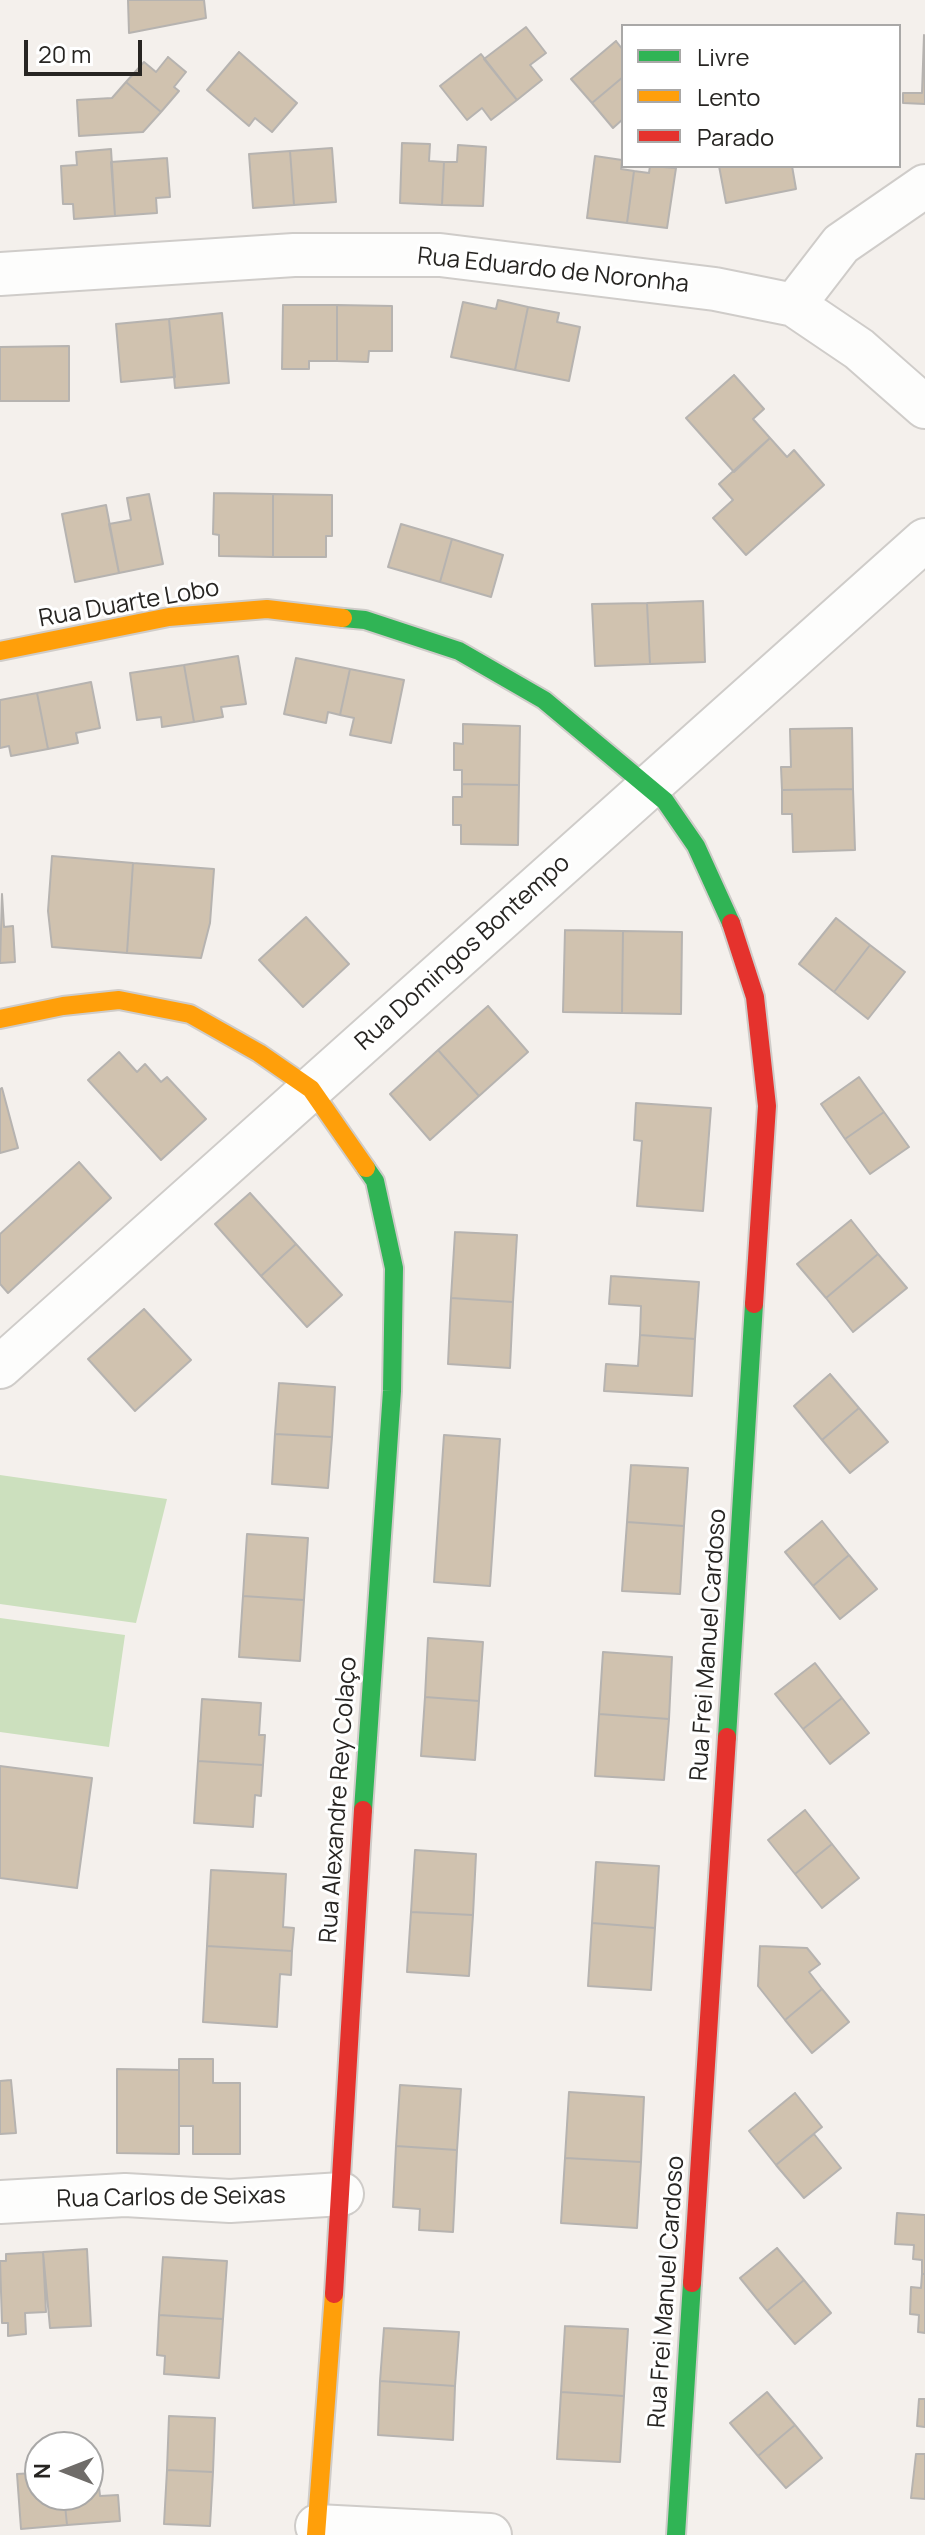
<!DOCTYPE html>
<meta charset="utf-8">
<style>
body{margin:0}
#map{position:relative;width:925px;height:2535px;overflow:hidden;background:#f4f0ec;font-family:Manrope,sans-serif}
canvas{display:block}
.legend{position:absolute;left:621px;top:24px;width:280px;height:144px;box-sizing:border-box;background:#fff;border:2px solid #a9a8a7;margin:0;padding:10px 14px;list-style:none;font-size:24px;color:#272522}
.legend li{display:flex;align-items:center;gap:16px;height:40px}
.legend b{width:40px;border:2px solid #a9a8a7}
.north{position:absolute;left:24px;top:2431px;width:80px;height:80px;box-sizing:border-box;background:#fff;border:2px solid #a9a8a7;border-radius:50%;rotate:270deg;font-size:22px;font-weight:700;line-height:32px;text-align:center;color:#272522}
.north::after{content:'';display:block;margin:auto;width:28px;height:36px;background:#6f6c69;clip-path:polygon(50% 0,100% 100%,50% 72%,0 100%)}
.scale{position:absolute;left:24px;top:40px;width:118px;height:36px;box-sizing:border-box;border:4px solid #272522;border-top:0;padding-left:10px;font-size:24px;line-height:28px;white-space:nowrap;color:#272522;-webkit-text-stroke:6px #fff;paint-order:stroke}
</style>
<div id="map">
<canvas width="925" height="2535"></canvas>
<ul class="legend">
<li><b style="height:10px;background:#30b455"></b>Livre</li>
<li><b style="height:10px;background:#ff9f0a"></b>Lento</li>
<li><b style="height:10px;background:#e5322d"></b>Parado</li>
</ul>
<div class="north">N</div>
<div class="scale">20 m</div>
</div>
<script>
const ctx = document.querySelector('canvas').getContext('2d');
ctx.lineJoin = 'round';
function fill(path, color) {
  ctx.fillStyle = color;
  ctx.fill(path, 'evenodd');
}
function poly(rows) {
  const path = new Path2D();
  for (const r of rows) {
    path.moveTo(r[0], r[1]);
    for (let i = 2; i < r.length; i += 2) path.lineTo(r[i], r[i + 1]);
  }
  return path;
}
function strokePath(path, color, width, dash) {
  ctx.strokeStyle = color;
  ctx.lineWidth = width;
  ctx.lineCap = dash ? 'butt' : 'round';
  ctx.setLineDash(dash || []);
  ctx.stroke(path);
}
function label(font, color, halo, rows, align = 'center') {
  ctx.font = font + ' Manrope,sans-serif';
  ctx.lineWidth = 6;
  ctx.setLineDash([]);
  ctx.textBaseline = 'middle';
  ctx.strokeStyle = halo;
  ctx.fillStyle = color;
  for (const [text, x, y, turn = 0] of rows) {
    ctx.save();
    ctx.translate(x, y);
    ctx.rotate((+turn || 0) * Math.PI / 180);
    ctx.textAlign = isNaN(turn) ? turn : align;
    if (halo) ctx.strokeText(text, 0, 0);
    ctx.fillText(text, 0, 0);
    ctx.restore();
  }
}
const green = poly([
 [0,1475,167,1499,136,1623,0,1604],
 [0,1618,125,1635,109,1747,0,1732]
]);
const building = poly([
 [128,0,204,0,206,18,129,33,128,0],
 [526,27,546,53,530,65,542,80,517,100,484,59,526,27],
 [924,35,925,104,903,103,903,93,922,93,924,35],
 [616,41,623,50,623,77,592,103,571,79,616,41],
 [239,52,297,103,272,132,255,118,249,126,207,90,239,52],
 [481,54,517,100,491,120,482,108,467,120,440,86,481,54],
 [168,57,186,72,174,87,179,91,161,112,126,82,144,62,156,72,168,57],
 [623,77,623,119,613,128,592,103,623,77],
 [126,82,161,112,143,132,79,136,77,100,112,98,126,82],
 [402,143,430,144,429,161,444,162,442,205,400,203,402,143],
 [458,145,486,147,483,206,442,205,444,162,457,162,458,145],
 [332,148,336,202,294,205,290,151,332,148],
 [111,149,115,216,74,219,73,204,63,204,61,166,77,165,76,152,111,149],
 [290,151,294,205,253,208,249,154,290,151],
 [595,156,622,160,621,169,634,171,627,223,587,218,595,156],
 [167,158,170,197,156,198,157,213,115,216,111,162,167,158],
 [650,166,676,168,667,228,627,223,634,171,649,173,650,166],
 [719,166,792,166,796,189,726,203,719,166],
 [498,300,528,307,515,370,451,357,463,302,496,309,498,300],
 [283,305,337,305,337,361,309,361,309,369,282,369,283,305],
 [337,305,392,306,392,351,369,351,368,362,337,361,337,305],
 [528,307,559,313,557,322,580,327,569,381,515,370,528,307],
 [222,313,229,383,175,388,169,319,222,313],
 [169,319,175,377,121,382,116,324,169,319],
 [69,346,69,401,0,401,0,347,69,346],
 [734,375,764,409,753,419,770,438,734,472,686,418,734,375],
 [770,438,787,457,794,450,824,485,746,555,713,518,733,500,719,484,770,438],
 [214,493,273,494,273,557,219,556,219,535,213,534,214,493],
 [149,494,163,564,119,573,109,524,131,520,127,498,149,494],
 [273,494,332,495,332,536,326,536,326,557,273,557,273,494],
 [106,505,119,573,75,582,62,514,106,505],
 [401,524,452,539,440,582,388,567,401,524],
 [452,539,503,555,491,597,440,582,452,539],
 [703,601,705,662,650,664,647,603,703,601],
 [647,603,650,664,595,666,592,604,647,603],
 [238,656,246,704,221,707,223,717,194,722,184,665,238,656],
 [296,658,350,669,340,715,328,712,326,723,284,714,296,658],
 [184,665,194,722,162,727,161,717,137,720,130,673,184,665],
 [350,669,404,680,391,743,350,735,354,718,340,715,350,669],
 [91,682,100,728,76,733,78,743,48,749,37,693,91,682],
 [37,693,48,749,11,756,9,746,0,748,0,700,37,693],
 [463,724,520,726,519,785,462,784,462,770,454,770,454,743,463,744,463,724],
 [852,728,853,789,782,790,781,767,791,767,790,729,852,728],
 [462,784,519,785,518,845,461,844,461,825,453,825,453,797,462,797,462,784],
 [853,789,855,850,793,852,792,814,782,814,782,790,853,789],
 [52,856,133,863,127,953,52,947,48,911,52,856],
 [133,863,214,869,210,923,201,958,127,953,133,863],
 [2,894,4,927,13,926,15,962,0,963,2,894],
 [306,917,349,964,303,1007,259,960,306,917],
 [836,918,870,945,834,992,799,964,836,918],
 [565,930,623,931,622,1013,563,1012,565,930],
 [623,931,682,932,681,1014,622,1013,623,931],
 [870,945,905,972,868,1019,834,992,870,945],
 [488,1006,528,1052,479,1096,438,1050,488,1006],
 [438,1050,479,1096,430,1140,390,1094,438,1050],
 [119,1052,137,1072,145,1064,161,1082,167,1077,206,1119,161,1160,88,1080,119,1052],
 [859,1077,884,1112,845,1139,821,1104,859,1077],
 [2,1088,18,1148,0,1153,0,1089,2,1088],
 [636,1103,711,1108,703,1211,637,1206,642,1141,634,1140,636,1103],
 [884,1112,909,1147,870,1174,845,1139,884,1112],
 [79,1162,111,1198,8,1293,0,1284,0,1234,79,1162],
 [250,1193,296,1244,261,1276,215,1224,250,1193],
 [851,1220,878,1254,826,1298,797,1264,851,1220],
 [455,1232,517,1235,513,1302,451,1298,455,1232],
 [296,1244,342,1295,307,1327,261,1276,296,1244],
 [878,1254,907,1288,853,1332,826,1298,878,1254],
 [611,1276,699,1282,695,1339,640,1335,641,1306,609,1304,611,1276],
 [451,1298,513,1302,510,1368,448,1364,451,1298],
 [144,1309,191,1360,135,1411,88,1359,144,1309],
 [640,1335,695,1339,692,1396,604,1391,606,1364,638,1366,640,1335],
 [830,1374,859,1408,822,1440,794,1406,830,1374],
 [279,1383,335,1387,332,1437,275,1434,279,1383],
 [859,1408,888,1442,850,1473,822,1440,859,1408],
 [275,1434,332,1437,328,1488,272,1484,275,1434],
 [444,1435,500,1439,490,1586,434,1582,444,1435],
 [631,1465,688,1468,684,1526,627,1522,631,1465],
 [822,1521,849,1555,813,1586,785,1552,822,1521],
 [627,1522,684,1526,680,1594,622,1591,627,1522],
 [247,1534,308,1538,304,1600,243,1596,247,1534],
 [849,1555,877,1589,840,1619,813,1586,849,1555],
 [243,1596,304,1600,300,1661,239,1657,243,1596],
 [428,1638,483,1642,479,1701,425,1697,428,1638],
 [603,1652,672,1657,669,1719,599,1714,603,1652],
 [815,1663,842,1698,803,1729,775,1694,815,1663],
 [425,1697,479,1701,475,1760,421,1756,425,1697],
 [842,1698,869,1733,830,1764,803,1729,842,1698],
 [202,1699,261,1703,259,1735,265,1735,263,1765,198,1761,202,1699],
 [599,1714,669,1719,664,1780,595,1776,599,1714],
 [198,1761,263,1765,261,1796,255,1795,253,1827,194,1823,198,1761],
 [0,1766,92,1778,77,1888,0,1878,0,1766],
 [805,1810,832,1844,795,1874,768,1840,805,1810],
 [832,1844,859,1878,822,1908,795,1874,832,1844],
 [415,1850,476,1854,473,1915,411,1912,415,1850],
 [596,1862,659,1866,655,1928,592,1923,596,1862],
 [211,1870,286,1874,283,1927,294,1928,292,1951,207,1946,211,1870],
 [411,1912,473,1915,469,1976,407,1972,411,1912],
 [592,1923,655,1928,651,1990,588,1986,592,1923],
 [207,1946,292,1951,291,1975,280,1974,277,2027,203,2022,207,1946],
 [760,1946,807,1948,820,1964,809,1972,822,1989,785,2020,758,1986,760,1946],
 [822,1989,849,2022,812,2053,785,2020,822,1989],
 [179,2059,213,2059,213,2083,240,2083,240,2154,193,2154,193,2126,179,2126,179,2059],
 [117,2069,179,2070,179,2154,117,2153,117,2069],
 [11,2080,16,2133,0,2134,0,2081,11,2080],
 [400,2085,461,2089,457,2150,396,2146,400,2085],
 [569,2092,644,2097,641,2162,565,2158,569,2092],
 [795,2093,822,2127,776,2165,749,2131,795,2093],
 [814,2134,841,2168,804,2198,776,2165,814,2134],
 [396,2146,457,2150,453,2232,419,2230,420,2209,393,2207,396,2146],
 [565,2158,641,2162,637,2228,561,2223,565,2158],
 [897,2213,925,2215,925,2274,922,2274,922,2260,913,2259,914,2245,895,2244,897,2213],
 [777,2248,804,2280,767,2311,740,2278,777,2248],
 [87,2249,91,2326,50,2328,43,2252,87,2249],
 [43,2252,46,2312,25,2313,26,2334,8,2336,8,2323,2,2323,0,2261,6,2261,6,2254,43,2252],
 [163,2257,227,2261,223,2319,159,2315,163,2257],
 [922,2274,925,2274,925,2333,918,2332,919,2315,910,2314,911,2287,921,2288,922,2274],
 [804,2280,831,2313,795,2344,767,2311,804,2280],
 [159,2315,223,2319,219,2378,164,2374,165,2356,157,2355,159,2315],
 [565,2326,628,2329,624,2396,561,2392,565,2326],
 [384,2328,459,2332,455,2386,380,2381,384,2328],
 [380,2381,455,2386,453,2440,378,2435,380,2381],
 [561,2392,624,2396,620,2462,557,2459,561,2392],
 [767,2392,795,2425,758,2456,730,2423,767,2392],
 [919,2399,925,2399,925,2427,917,2426,919,2399],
 [169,2416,215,2418,213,2472,167,2470,169,2416],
 [795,2425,822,2458,786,2488,758,2456,795,2425],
 [40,2449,40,2495,64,2495,67,2525,21,2529,17,2474,34,2473,32,2450,40,2449],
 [916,2454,925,2454,925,2499,911,2498,916,2454],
 [167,2470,213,2472,210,2526,164,2524,167,2470],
 [98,2477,100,2496,118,2495,120,2521,67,2525,64,2495,88,2495,88,2478,98,2477]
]);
const street = poly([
 [0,274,294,255,440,255,715,289,794,305,859,349,925,407],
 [794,305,841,244,925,186],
 [0,1367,925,540],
 [0,2202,125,2195,230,2201,342,2194],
 [317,2526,490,2535]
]);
const fast = poly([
 [343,618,365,620,459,651,544,700,665,801,696,846,731,923],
 [727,1737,754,1304],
 [363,1810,392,1391,394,1268,375,1181,366,1168],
 [676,2535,692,2283]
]);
const slow = poly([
 [0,651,169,617,267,609,343,618],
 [0,1019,63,1006,119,1000,190,1014,259,1053,311,1089,366,1168],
 [316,2535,334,2294]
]);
const jam = poly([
 [731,923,755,997,767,1106,754,1304],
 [692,2283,727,1737],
 [334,2294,363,1810]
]);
const streetNames = [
 ["Rua Eduardo de Noronha",553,271,6],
 ["Rua Duarte Lobo",129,604,-10],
 ["Rua Domingos Bontempo",463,953,-42],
 ["Rua Frei Manuel Cardoso",709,1645,-86],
 ["Rua Alexandre Rey Colaço",339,1800,-86],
 ["Rua Carlos de Seixas",171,2198,-1],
 ["Rua Frei Manuel Cardoso",667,2292,-86]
];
fill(green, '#cce0be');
fill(building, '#d0c2af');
strokePath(building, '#b6b3b0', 2);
strokePath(street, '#cfccc9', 46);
strokePath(fast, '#cfccc9', 22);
strokePath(slow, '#cfccc9', 22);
strokePath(jam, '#cfccc9', 22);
strokePath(street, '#fdfdfc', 42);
strokePath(fast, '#30b455', 18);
strokePath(slow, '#ff9f0a', 18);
strokePath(jam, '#e5322d', 18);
label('24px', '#272522', '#fff', streetNames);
</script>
